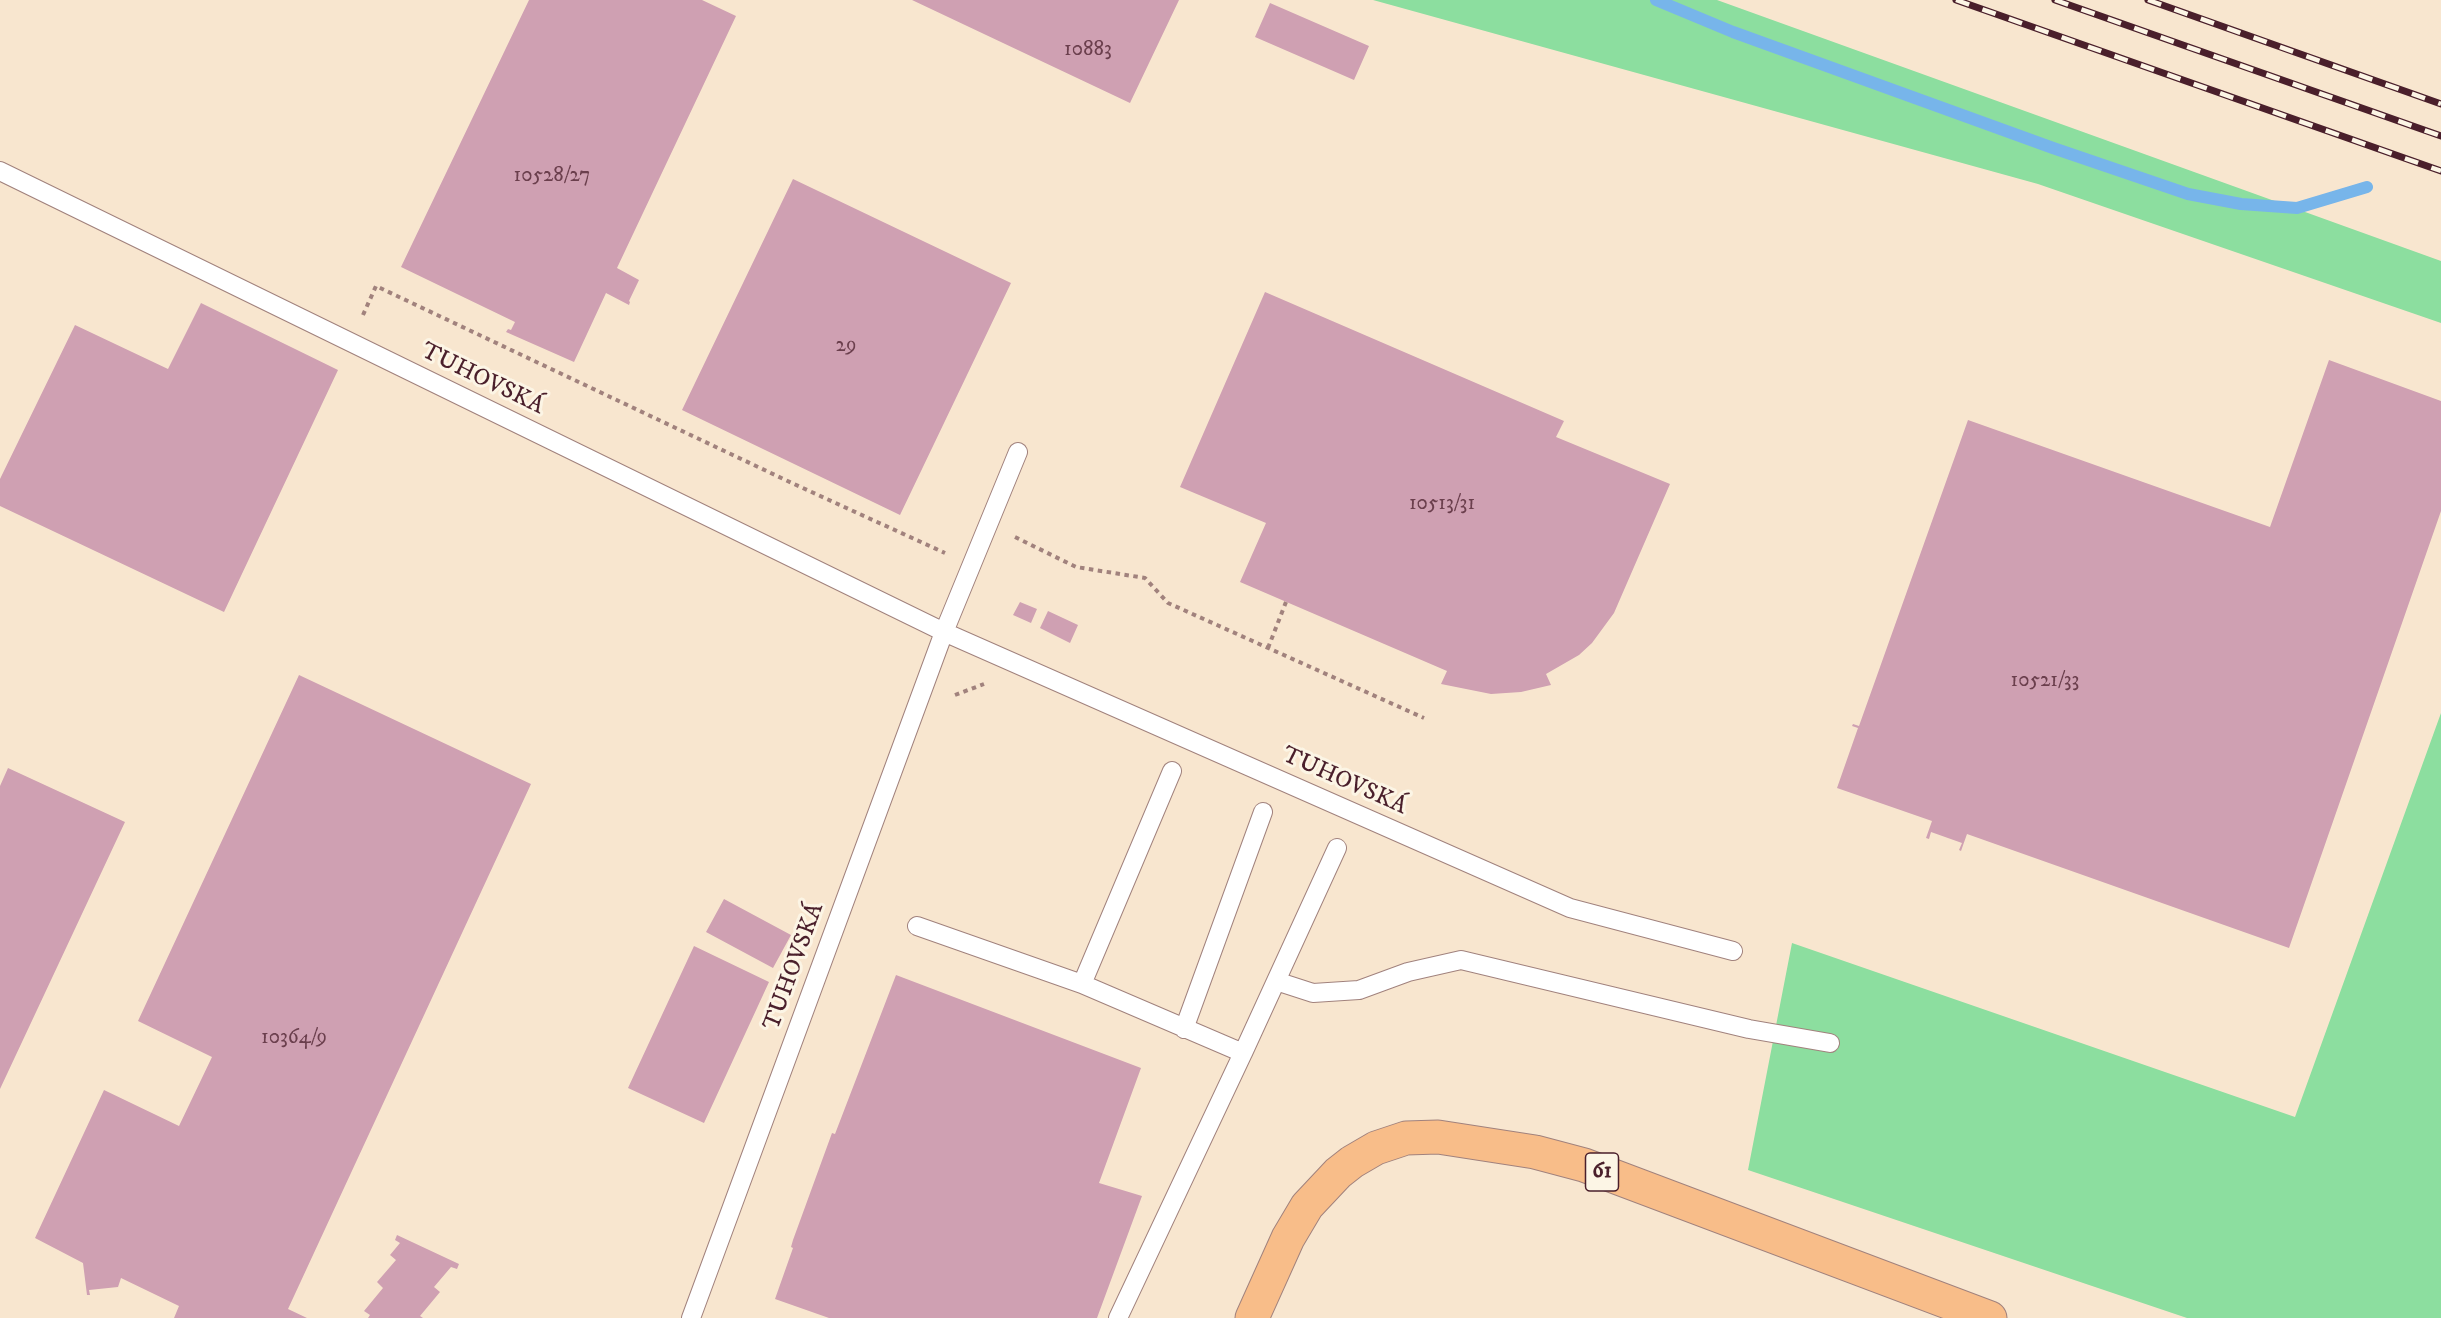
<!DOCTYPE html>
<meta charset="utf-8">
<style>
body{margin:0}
canvas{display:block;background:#f8e6cf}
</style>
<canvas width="2441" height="1318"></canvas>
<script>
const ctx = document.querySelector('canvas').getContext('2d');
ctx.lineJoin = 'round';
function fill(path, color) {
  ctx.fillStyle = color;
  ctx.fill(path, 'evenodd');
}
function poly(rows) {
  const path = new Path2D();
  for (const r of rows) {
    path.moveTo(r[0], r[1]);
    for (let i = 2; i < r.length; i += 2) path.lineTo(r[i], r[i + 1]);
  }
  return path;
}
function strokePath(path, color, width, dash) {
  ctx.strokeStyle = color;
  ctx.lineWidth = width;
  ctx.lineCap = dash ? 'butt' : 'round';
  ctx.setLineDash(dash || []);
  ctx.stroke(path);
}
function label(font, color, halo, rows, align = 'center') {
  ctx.font = font + ' "IM FELL DW Pica",serif';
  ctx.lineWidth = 6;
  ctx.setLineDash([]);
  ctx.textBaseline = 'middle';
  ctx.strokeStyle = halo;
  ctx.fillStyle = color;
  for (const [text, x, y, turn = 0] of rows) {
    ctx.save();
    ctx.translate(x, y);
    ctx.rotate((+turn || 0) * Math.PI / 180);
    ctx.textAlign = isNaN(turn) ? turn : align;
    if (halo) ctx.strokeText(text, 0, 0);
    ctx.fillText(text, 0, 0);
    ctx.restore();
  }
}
const green = poly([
 [1373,0,1717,0,2441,261,2441,323,2038,184],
 [2441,713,2441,1318,2187,1318,1748,1170,1792,943,2295,1117]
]);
const stream = poly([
 [1656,0,1733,32,2053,148,2188,194,2241,204,2297,208,2367,187]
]);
const building = poly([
 [529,0,702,0,736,16,617,268,639,280,629,301,630,302,629,305,606,293,574,362,506,332,508,329,511,330,515,322,401,267],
 [912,0,1179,0,1130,103],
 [1270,3,1369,46,1354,80,1255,37],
 [793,179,1011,283,900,515,682,410],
 [1265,292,1564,421,1556,437,1670,484,1614,613,1592,643,1579,655,1546,674,1551,685,1521,692,1491,694,1441,684,1447,671,1240,582,1266,523,1180,487],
 [201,303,338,370,224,612,0,506,0,479,75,325,168,369],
 [2329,360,2441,401,2441,511,2289,948,1967,834,1961,851,1959,850,1962,843,1931,832,1929,839,1926,838,1932,821,1837,788,1858,728,1852,726,1853,724,1859,726,1968,420,2270,527],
 [1020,602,1037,609,1031,623,1013,615],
 [1048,611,1078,625,1070,643,1040,628],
 [299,675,531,784,288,1309,307,1318,174,1318,179,1306,121,1278,118,1287,89,1290,90,1295,87,1295,83,1263,35,1238,104,1090,179,1126,212,1057,138,1021],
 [8,768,125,822,0,1089,0,786],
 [724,899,791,935,773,968,706,932],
 [694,946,769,982,704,1123,628,1088],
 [896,975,1141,1068,1099,1183,1142,1196,1097,1318,829,1318,775,1299,793,1248,791,1247,793,1240,832,1133,835,1134],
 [397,1235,459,1264,457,1269,451,1267,434,1287,440,1292,420,1316,423,1318,368,1318,370,1315,364,1311,383,1288,377,1282,396,1260,390,1255,400,1243,395,1240]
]);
const path = poly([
 [363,315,376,286,794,484,945,553],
 [1015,537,1076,567,1145,578,1168,603,1424,718],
 [1268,648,1286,602],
 [955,695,984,684]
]);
const service = poly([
 [0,171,944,632,1018,452],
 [917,926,1082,984,1243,1053,1118,1318],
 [1276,981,1313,993,1359,990,1408,972,1461,960,1749,1029,1830,1043],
 [1082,984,1172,771],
 [1184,1029,1263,812],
 [1243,1053,1337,848],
 [691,1318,944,632,1570,908,1733,951]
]);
const primary = poly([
 [1252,1318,1288,1238,1307,1206,1338,1173,1352,1162,1376,1148,1406,1138,1438,1137,1535,1152,1584,1165,1990,1318]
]);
const rail = poly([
 [1956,0,2441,171],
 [2055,0,2441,136],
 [2148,0,2441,104]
]);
const numberNames = [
 ["10883",1088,51],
 ["10528/27",552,177],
 ["29",846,347],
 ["10513/31",1442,505],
 ["10521/33",2045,682],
 ["10364/9",294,1039]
];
const shields = [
 [1602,1172,33]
];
const shieldNames = [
 ["61",1602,1172]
];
const streetNames = [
 ["TUHOVSKÁ",482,380,26],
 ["TUHOVSKÁ",1344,782,24],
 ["TUHOVSKÁ",795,967,-70]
];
fill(green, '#8cde9f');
strokePath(stream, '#77b5ea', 12);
fill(building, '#cfa0b2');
strokePath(service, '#a1827d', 20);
strokePath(primary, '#a1827d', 35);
strokePath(path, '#a1827d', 4, [4.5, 4.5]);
strokePath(service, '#fff', 18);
strokePath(primary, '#f8bd89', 33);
strokePath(rail, '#4a1f2b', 7);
strokePath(rail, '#fcf5e5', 4.5, [14]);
label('21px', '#6b3f4d', null, numberNames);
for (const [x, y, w] of shields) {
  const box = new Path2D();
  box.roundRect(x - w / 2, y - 19, w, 38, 4.5);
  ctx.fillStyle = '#fcf5e5';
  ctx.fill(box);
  strokePath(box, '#4a1f2b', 1.5);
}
label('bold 22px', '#4a1f2b', null, shieldNames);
label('24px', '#4a1f2b', '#fcf5e5', streetNames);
</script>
